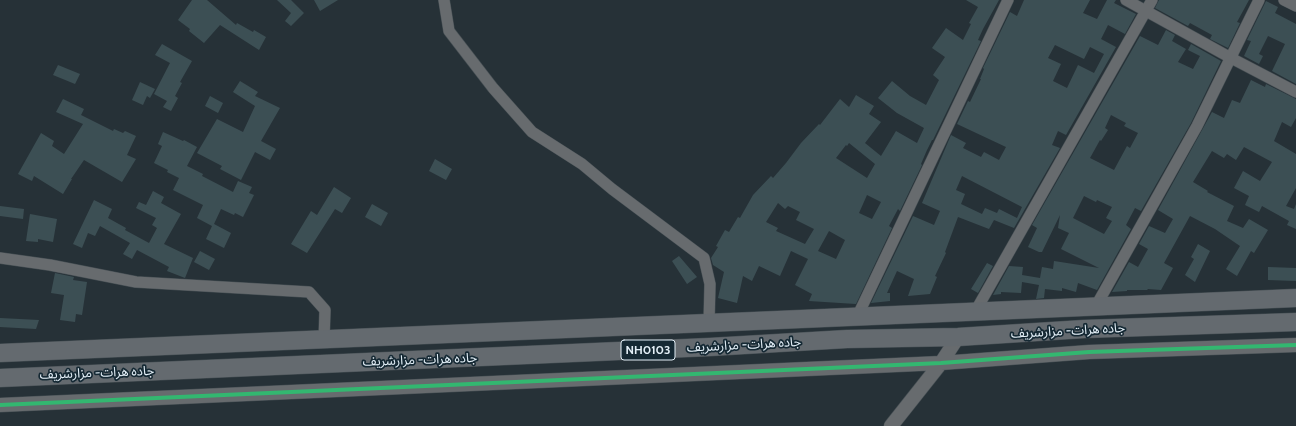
<!DOCTYPE html>
<meta charset="utf-8">
<style>
body{margin:0}
canvas{display:block;background:#263137}
</style>
<canvas width="1296" height="426"></canvas>
<script>
const ctx = document.querySelector('canvas').getContext('2d');
ctx.lineJoin = 'round';
function fill(path, color) {
  ctx.fillStyle = color;
  ctx.fill(path, 'evenodd');
}
function poly(rows) {
  const path = new Path2D();
  for (const r of rows) {
    path.moveTo(r[0], r[1]);
    for (let i = 2; i < r.length; i += 2) path.lineTo(r[i], r[i + 1]);
  }
  return path;
}
function strokePath(path, color, width, dash) {
  ctx.strokeStyle = color;
  ctx.lineWidth = width;
  ctx.lineCap = dash ? 'butt' : 'round';
  ctx.setLineDash(dash || []);
  ctx.stroke(path);
}
function label(font, color, halo, rows, align = 'center') {
  ctx.font = font + ' Cabin,"Noto Sans Arabic",sans-serif';
  ctx.lineWidth = 3.5;
  ctx.setLineDash([]);
  ctx.textBaseline = 'middle';
  ctx.strokeStyle = halo;
  ctx.fillStyle = color;
  for (const [text, x, y, turn = 0] of rows) {
    ctx.save();
    ctx.translate(x, y);
    ctx.rotate((+turn || 0) * Math.PI / 180);
    ctx.textAlign = isNaN(turn) ? turn : align;
    if (halo) ctx.strokeText(text, 0, 0);
    ctx.fillText(text, 0, 0);
    ctx.restore();
  }
}
const building = poly([
 [192,0,207,0,236,25,237,23,253,32,254,30,266,37,259,50,220,25,204,43,189,31,190,29,178,20],
 [277,0,291,0,304,13,291,26,285,21,291,13],
 [314,0,338,0,320,11],
 [966,0,999,0,983,29,978,40,981,41,933,140,932,140,927,150,921,164,922,165,900,211,898,209,889,226,892,228,856,304,809,301,812,294,795,285,808,259,791,251,780,276,759,266,752,281,743,276,737,303,718,298,724,272,713,265,711,258,718,247,716,246,725,230,729,232,738,217,740,218,753,195,771,176,773,178,786,163,801,143,819,124,820,125,840,99,849,107,856,95,874,106,869,114,881,122,865,143,881,156,896,131,917,143,924,128,897,113,878,98,892,81,910,96,926,105,939,80,933,75,945,57,932,48,946,28,963,40,971,24,969,23,978,7],
 [849,143,875,164,867,178,836,158,846,145,847,146],
 [867,195,881,202,872,219,859,213],
 [778,203,785,209,788,206,800,212,796,220,814,229,805,244,776,231,778,228,766,222],
 [829,231,845,240,836,259,818,251],
 [1024,0,1090,0,1083,13,1097,19,1107,0,1116,0,1114,3,1136,14,1125,34,1108,25,1101,39,1116,47,1066,135,1058,131,1052,145,1060,148,1014,228,994,220,989,229,958,217,945,252,946,253,935,276,937,277,930,294,908,296,914,279,897,271,887,293,890,293,890,301,871,303,913,216,934,225,940,211,922,203,951,135,966,143,963,148,981,157,984,152,999,160,1006,147,957,124,968,101,970,102,981,79,980,79,984,69,983,68,1010,12,1017,16],
 [1055,45,1084,59,1090,47,1104,54,1094,73,1078,65,1067,88,1053,81,1061,64,1048,58],
 [962,176,1022,207,1017,218,999,209,997,213,985,208,982,214,961,204,965,194,956,190],
 [1159,0,1249,0,1237,22,1240,23,1228,48,1210,39,1212,35,1190,23,1188,26,1155,8],
 [1266,1,1278,7,1275,13,1296,24,1296,84,1272,71,1285,44,1268,36,1259,54,1263,56,1259,64,1244,56,1251,41,1247,40],
 [1166,30,1175,35,1172,41,1186,49,1178,62,1193,69,1200,56,1188,50,1191,44,1221,61,1191,123,1141,211,1135,208,1126,225,1131,229,1097,290,1078,283,1076,292,1062,288,1062,291,1045,289,1044,298,1036,299,1039,285,1022,282,1021,293,1001,292,1001,294,993,295,1009,266,1023,267,1022,275,1040,278,1042,267,1053,269,1054,261,1099,268,1061,249,1069,233,1058,228,1060,215,1042,252,1039,252,1028,247,1037,228,1032,225,1140,36,1158,45],
 [1111,115,1126,123,1124,126,1138,133,1130,148,1127,146,1114,170,1090,158,1100,140,1101,141,1108,130,1105,128],
 [1084,196,1096,202,1097,200,1112,207,1106,218,1112,221,1104,234,1073,218],
 [162,44,192,61,180,82,182,83,175,96,178,98,171,111,163,107,167,101,154,94,170,63,155,55],
 [58,65,80,74,75,84,53,75],
 [1251,80,1265,87,1266,84,1296,99,1296,118,1291,127,1282,122,1274,141,1296,154,1296,188,1286,206,1294,209,1296,204,1296,229,1287,225,1289,221,1262,206,1259,212,1245,205,1249,196,1234,188,1243,171,1260,181,1272,162,1244,147,1236,160,1227,154,1224,158,1212,151,1193,182,1208,191,1207,192,1234,206,1227,221,1243,228,1249,219,1268,230,1254,253,1251,251,1237,276,1226,269,1240,246,1215,229,1190,216,1164,263,1173,268,1161,290,1148,289,1147,290,1127,290,1127,291,1112,292,1129,262,1138,267,1148,249,1139,244,1149,226,1165,233,1173,219,1158,210,1212,112,1224,118,1232,100,1240,103],
 [240,81,258,92,255,96,280,108,261,141,276,149,270,160,255,152,241,180,220,169,222,166,197,153,217,119,243,132,255,106,233,92],
 [140,82,155,89,150,98,147,96,143,105,132,100],
 [210,96,223,103,218,113,205,106],
 [63,99,84,109,81,115,113,131,114,129,123,133,125,131,136,136,127,155,136,159,122,182,84,160,71,179,72,179,63,194,34,176,32,181,18,174,41,133,54,141,52,146,64,154,83,124,56,112],
 [163,132,183,141,184,140,197,147,187,166,203,174,202,176,233,192,238,181,252,187,249,193,254,195,243,217,235,213,234,215,221,209,214,224,231,233,224,248,206,239,212,226,197,218,203,205,173,190,179,178,167,172,168,170,154,163,162,146,158,144],
 [435,159,452,169,446,180,429,171],
 [334,187,351,198,342,213,335,209,307,253,291,244,311,211,317,215],
 [153,191,164,197,161,203,181,214,164,244,193,258,185,278,167,271,169,267,137,250,132,259,123,254,130,243,100,226,95,236,88,233,82,248,73,244,94,200,112,209,108,218,126,228,125,230,149,243,157,228,152,225,156,218,136,208,139,202,146,205],
 [372,204,388,213,381,226,365,217],
 [0,206,24,209,23,219,0,216],
 [30,214,57,219,53,242,38,239,38,242,26,241],
 [1198,244,1210,251,1195,282,1185,275,1194,259,1191,257],
 [200,251,215,259,209,270,194,262],
 [679,256,697,277,687,284,672,261],
 [987,263,993,266,978,293,971,289],
 [1268,267,1296,268,1296,281,1268,280],
 [55,273,74,277,73,280,87,282,82,315,76,314,75,322,60,320,64,295,51,293],
 [0,318,39,320,36,329,0,327]
]);
const minor = poly([
 [444,0,449,31,493,88,532,132,582,164,612,189,704,258,710,284,709,323],
 [1126,0,1231,58,1296,92],
 [1284,0,1296,6],
 [0,258,50,265,136,282,309,292,325,310,324,340],
 [1096,306,1197,126,1259,0],
 [975,312,1152,0],
 [857,317,1008,0]
]);
const tertiary = poly([
 [0,405,941,363,1089,352,1296,345],
 [891,426,941,363,958,337]
]);
const trunk = poly([
 [0,353,1296,298],
 [0,378,710,347,847,339,958,337,1084,329,1296,322]
]);
const cycleway = poly([
 [0,405,941,363,1089,352,1296,345]
]);
const shields = [
 [648,350,54]
];
const shieldNames = [
 ["NH0103",648,350]
];
const streetNames = [
 ["جاده هرات- مزارشریف",1068,331,-3],
 ["جاده هرات- مزارشریف",744,345,-3],
 ["جاده هرات- مزارشریف",420,360,-2],
 ["جاده هرات- مزارشریف",97,373,-2]
];
fill(building, '#3c4f54');
strokePath(minor, '#464f54', 12);
strokePath(tertiary, '#464f54', 15);
strokePath(trunk, '#464f54', 19);
strokePath(minor, '#676b6e', 11);
strokePath(tertiary, '#676b6e', 14);
strokePath(trunk, '#646a6f', 18);
strokePath(cycleway, '#33b770', 4);
for (const [x, y, w] of shields) {
  const box = new Path2D();
  box.roundRect(x - w / 2, y - 10, w, 20, 3);
  ctx.fillStyle = '#152934';
  ctx.fill(box);
  strokePath(box, '#e3eff7', 1);
}
label('bold 12px', '#e3eff7', null, shieldNames);
label('13px', '#e3eff7', '#152934', streetNames);
</script>
